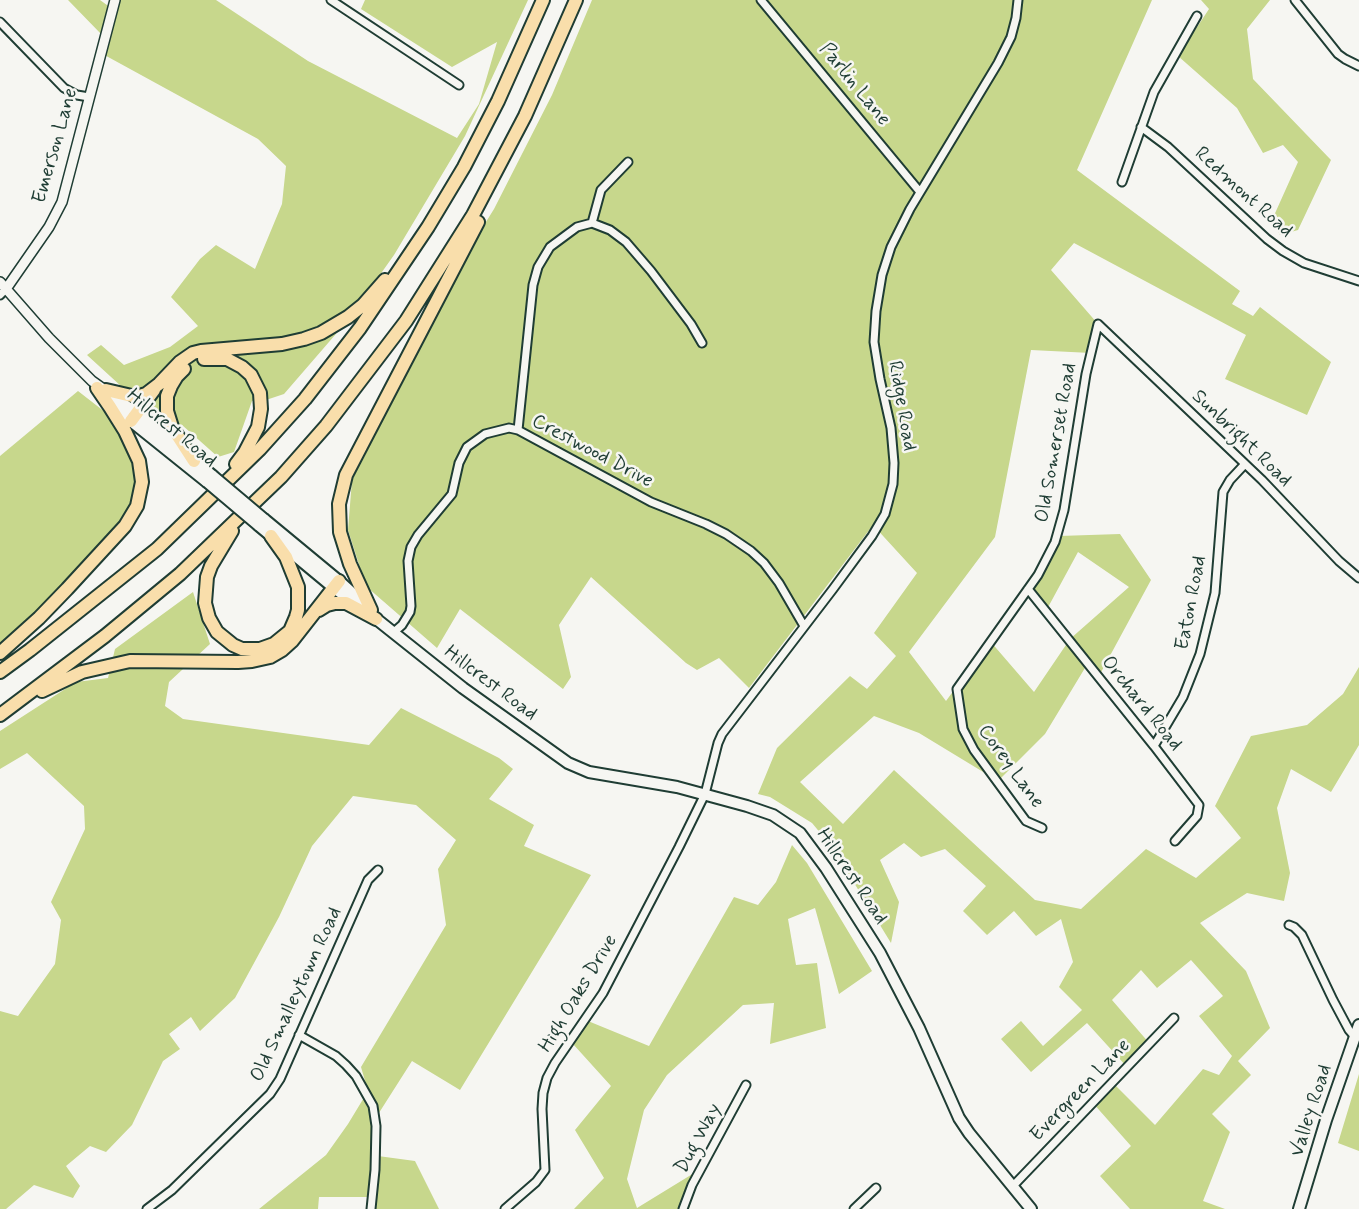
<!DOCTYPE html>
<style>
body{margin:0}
canvas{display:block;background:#f6f6f2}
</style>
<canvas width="1359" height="1209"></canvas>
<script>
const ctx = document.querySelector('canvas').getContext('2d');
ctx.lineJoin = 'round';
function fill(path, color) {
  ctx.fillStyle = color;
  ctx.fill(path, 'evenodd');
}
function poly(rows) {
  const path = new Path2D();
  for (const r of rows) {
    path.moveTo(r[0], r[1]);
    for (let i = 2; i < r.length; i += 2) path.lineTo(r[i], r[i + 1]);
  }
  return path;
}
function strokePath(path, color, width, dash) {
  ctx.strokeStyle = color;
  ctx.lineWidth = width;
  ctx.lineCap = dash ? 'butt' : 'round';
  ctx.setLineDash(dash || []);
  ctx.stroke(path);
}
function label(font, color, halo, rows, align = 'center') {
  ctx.font = font + ' Mynerve,sans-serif';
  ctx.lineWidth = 5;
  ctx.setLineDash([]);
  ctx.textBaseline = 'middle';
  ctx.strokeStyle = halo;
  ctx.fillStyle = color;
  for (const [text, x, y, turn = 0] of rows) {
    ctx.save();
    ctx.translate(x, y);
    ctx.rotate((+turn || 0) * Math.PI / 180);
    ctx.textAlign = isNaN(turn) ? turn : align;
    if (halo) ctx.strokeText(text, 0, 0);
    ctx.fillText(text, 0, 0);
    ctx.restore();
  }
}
const green = poly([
 [68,0,100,0,111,8,113,0,216,0,308,61,457,138,479,104,497,42,452,67,361,9,365,0,528,0,465,136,394,255,348,320,284,394,269,399,252,401,234,452,218,457,182,425,175,425,160,412,134,398,87,355,101,345,124,365,170,347,198,326,171,297,200,259,216,245,255,269,282,204,286,166,258,139,99,52,102,35],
 [592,0,1152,0,1077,170,1240,291,1232,304,1253,316,1260,307,1331,362,1307,415,1225,379,1246,335,1074,243,1051,270,1098,324,1091,353,1031,350,995,537,909,652,946,701,990,641,1034,692,1070,639,1129,587,1078,552,1046,611,1031,589,1059,536,1120,534,1151,580,1099,676,1088,663,1045,734,998,781,919,733,874,716,800,782,843,824,894,770,1035,900,1081,909,1146,849,1196,878,1241,838,1215,806,1251,736,1307,725,1343,694,1359,667,1359,745,1331,792,1291,769,1277,808,1290,873,1284,901,1247,893,1200,923,1246,971,1270,1028,1238,1061,1251,1075,1212,1114,1230,1132,1203,1201,1225,1209,1130,1209,1100,1176,1131,1146,1092,1102,1112,1082,1155,1125,1203,1069,1219,1075,1232,1056,1199,1016,1223,996,1191,960,1157,988,1141,970,1112,1000,1150,1044,1127,1067,1087,1023,1031,1072,1001,1039,1021,1021,1043,1046,1082,1010,1059,987,1073,962,1061,919,1036,936,1014,911,987,935,963,911,986,886,945,849,921,857,904,843,880,860,899,902,891,943,832,847,812,823,770,797,758,794,777,748,850,676,867,689,896,656,874,633,917,573,873,525,749,688,719,658,697,670,686,663,591,577,559,625,571,677,563,689,460,609,437,648,360,581,363,577,348,530,352,480,476,238,494,209,552,95],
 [1201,0,1270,0,1247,29,1253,79,1331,160,1298,230,1280,235,1272,220,1298,162,1283,145,1263,153,1237,108,1178,56,1209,9],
 [78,391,123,426,140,478,130,517,25,629,0,647,0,456],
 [193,592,210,644,169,682,165,706,183,719,369,745,401,708,499,758,513,769,489,799,534,825,524,846,591,875,460,1090,412,1061,377,1116,378,1156,415,1161,439,1209,374,1209,374,1197,319,1197,318,1209,259,1209,326,1155,348,1124,368,1091,361,1067,446,925,438,869,456,840,416,805,353,796,312,846,279,917,235,998,200,1031,191,1017,169,1034,180,1049,163,1061,132,1125,106,1152,90,1146,66,1166,80,1186,73,1198,34,1185,6,1209,0,1209,0,1011,18,1016,55,964,61,920,51,902,85,829,84,806,27,753,0,769,0,731,76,682,108,678,115,649],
 [792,845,807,863,872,971,839,994,815,908,788,919,796,965,817,963,826,1028,770,1044,774,1003,743,1005,667,1075,644,1110,627,1179,637,1208,699,1170,689,1209,574,1209,604,1178,575,1130,611,1086,573,1044,588,1021,649,1046,734,897,758,905,776,882],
 [1359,1074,1359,1151,1338,1143]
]);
const minor = poly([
 [331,0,459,85],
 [761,0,920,192],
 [1295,0,1338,54,1345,59,1359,66],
 [0,22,64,88,77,95,89,97],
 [1141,127,1168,147,1267,239,1283,251,1304,263,1359,281],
 [1122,182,1154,92,1197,16],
 [592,223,601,190,628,162],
 [0,295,6,289],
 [518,430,533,285,538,267,550,247,577,227,592,223,610,230,626,242,651,271,691,324,702,343],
 [1028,589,1154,746,1199,805,1197,816,1175,841],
 [394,632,402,625,410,612,411,606,408,561,411,547,418,535,452,494,459,463,467,447,485,434,509,428,518,430,651,502,706,524,726,534,751,551,764,563,779,583,804,626],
 [1154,746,1183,697,1200,654,1215,593,1223,492,1230,480,1245,464],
 [1042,828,1026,821,974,750,963,729,957,689,1038,575,1055,542,1064,510,1086,374,1098,324,1262,480,1339,561,1359,578],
 [1289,925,1294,927,1302,935,1333,1000,1349,1030,1355,1037],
 [299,1035,336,1056,346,1065,356,1076,373,1106,376,1126,375,1170,371,1209],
 [1012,1187,1174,1018],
 [147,1209,172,1190,270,1094,280,1079,368,880,378,870],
 [505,1209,536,1182,545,1170,542,1109,543,1093,547,1078,555,1063,603,993,679,847,705,794,718,743,722,734,833,589,872,536,885,514,893,484,894,463,891,428,880,379,874,342,876,311,882,275,891,247,910,209,998,63,1011,37,1016,18,1018,0],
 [683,1209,692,1185,746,1085],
 [854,1209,876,1188]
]);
const tertiary = poly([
 [0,282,49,338,92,381,137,413],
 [6,289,49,227,62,202,115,0],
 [111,402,131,421]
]);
const secondary = poly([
 [137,413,213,476],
 [131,421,207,482],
 [264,519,339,581,362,602],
 [258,525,334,588,356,604],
 [370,614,463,688,568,763,589,772,677,787,747,806,773,815,800,833,826,868,880,953,919,1028,959,1118,969,1133,1031,1209],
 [1299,1209,1326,1120,1359,1025]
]);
const motorway = poly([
 [204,359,227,359,242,367,251,375,260,393,261,409,258,427,245,452,236,464],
 [184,369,177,376,171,386,167,396,167,411,172,427,194,461],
 [106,390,136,397,146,394,159,384,180,362,193,353,201,351,282,344,304,339,321,333,348,317,363,305,385,280],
 [131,421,154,390],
 [232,531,211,566,207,577,205,603,209,618,217,632,233,645,242,649,260,649,274,644,290,631,296,617,298,610,298,587,286,557,271,536],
 [319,610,327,605,335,603,346,603,376,619],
 [371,610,350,564,340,532,339,504,346,475,478,222],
 [0,653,39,618,67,589,125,526,137,506,142,482,139,461,125,431,110,407,97,388],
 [0,672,30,650,157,549,260,449,305,399,360,328,428,227,464,167,498,101,543,0],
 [42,691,82,672,130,661,238,662,252,661,270,657,282,650,292,641,339,581],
 [0,715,105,636,180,574,281,477,326,426,406,321,473,215,525,116,576,0]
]);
const secondaryBridge = poly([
 [213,476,264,519],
 [207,482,258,525]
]);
const streetNames = [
 ["Parlin Lane",854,85,51],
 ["Emerson Lane",56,146,-74],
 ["Redmont Road",1243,193,42],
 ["Ridge Road",901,406,80],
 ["Hillcrest Road",171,429,40],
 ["Sunbright Road",1241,439,44],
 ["Old Somerset Road",1057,443,-80],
 ["Crestwood Drive",592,452,28],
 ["Eaton Road",1192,603,-79],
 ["Hillcrest Road",490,684,37],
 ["Orchard Road",1141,704,51],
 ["Corey Lane",1010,767,54],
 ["Hillcrest Road",851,877,56],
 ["High Oaks Drive",579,994,-59],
 ["Old Smalleytown Road",297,995,-65],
 ["Evergreen Lane",1081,1091,-46],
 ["Valley Road",1312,1111,-72],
 ["Dug Way",699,1139,-62]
];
fill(green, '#c7d78c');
strokePath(minor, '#1f3d34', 11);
strokePath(tertiary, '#1f3d34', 12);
strokePath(secondary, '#1f3d34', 14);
strokePath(motorway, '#1f3d34', 16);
strokePath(minor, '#f6f6f2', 7);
strokePath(tertiary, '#f6f6f2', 9);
strokePath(secondary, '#f6f6f2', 10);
strokePath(motorway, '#f9deab', 12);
strokePath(secondaryBridge, '#1f3d34', 14, []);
strokePath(secondaryBridge, '#f6f6f2', 10);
label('20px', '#1f3d34', '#f6f6f2', streetNames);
</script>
